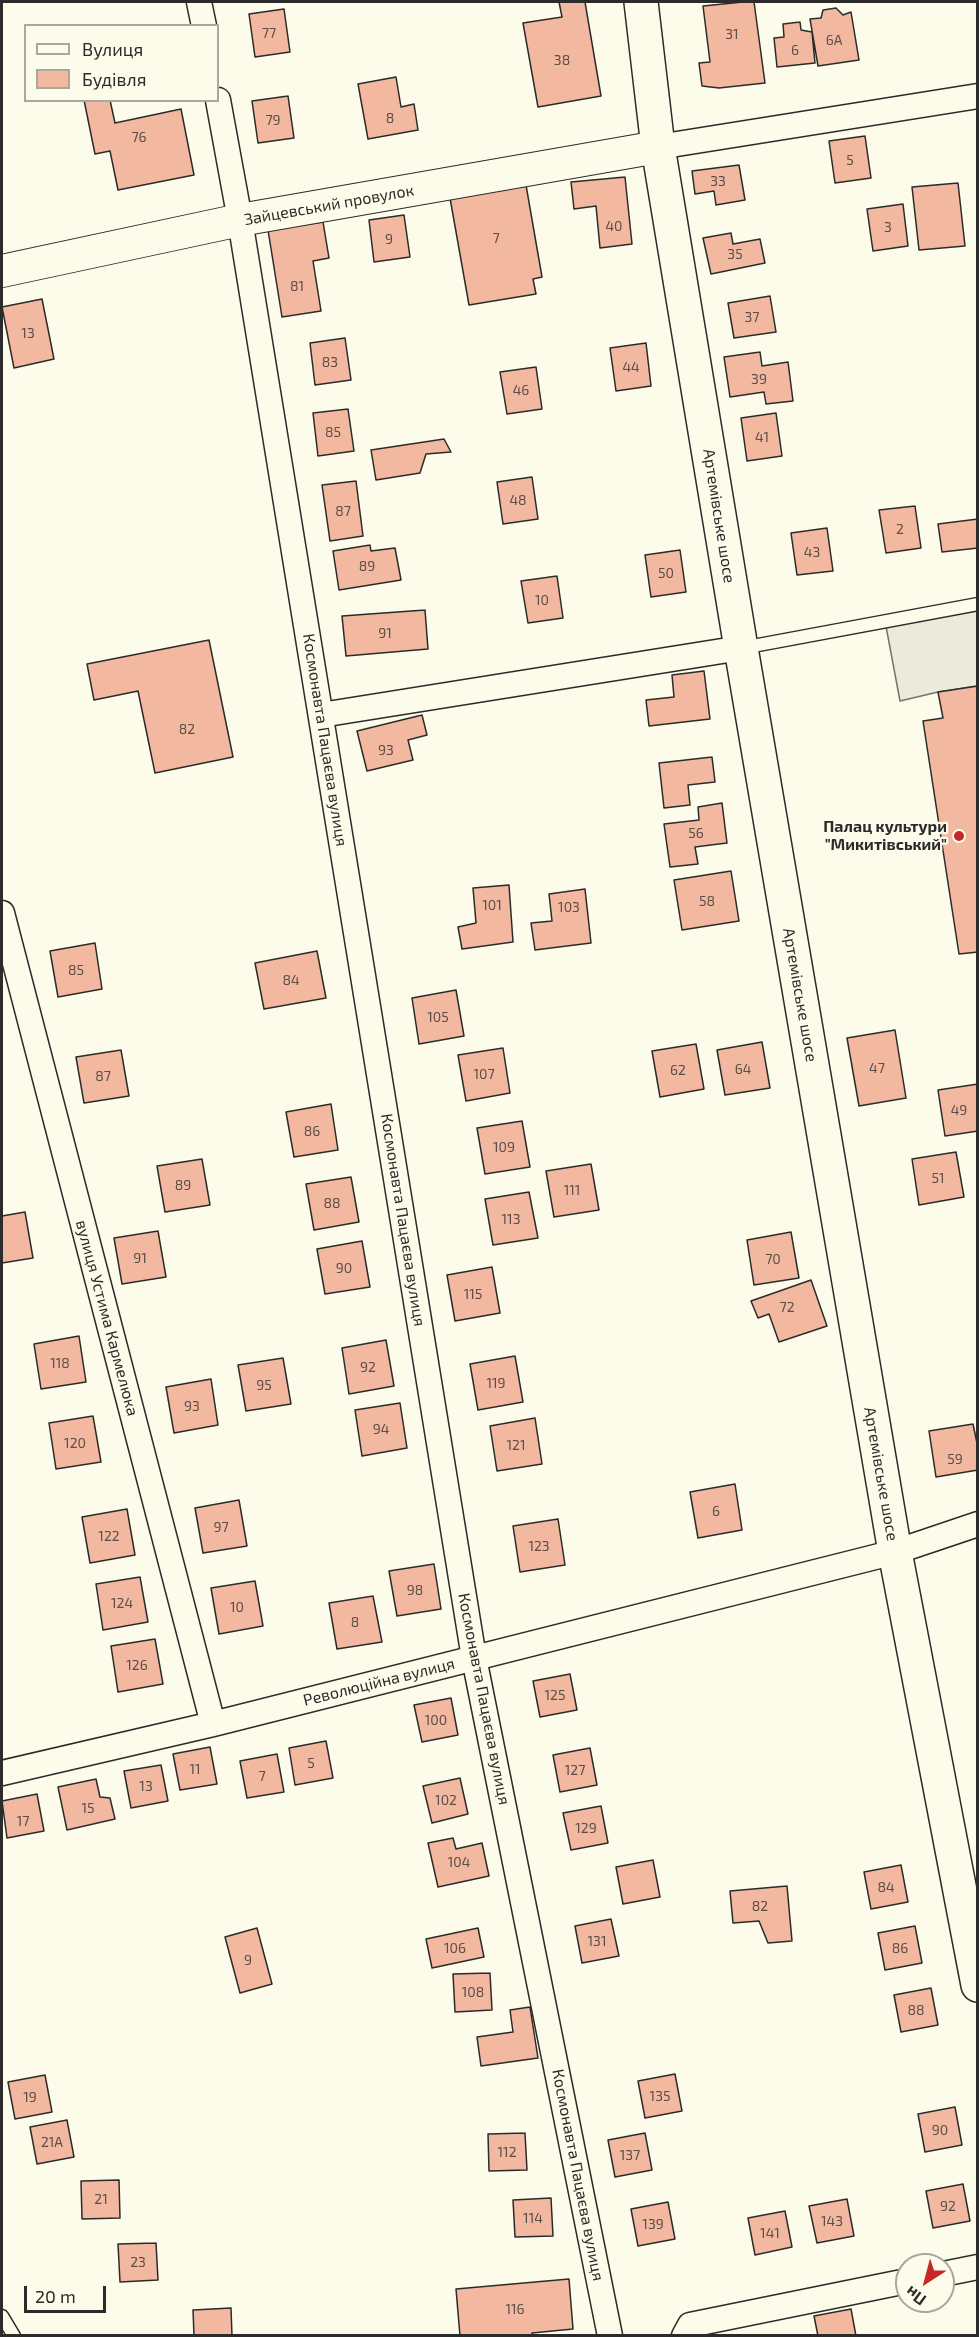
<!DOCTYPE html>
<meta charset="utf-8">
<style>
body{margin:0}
#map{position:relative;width:979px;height:2337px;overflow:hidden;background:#fdfbea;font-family:"Exo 2",sans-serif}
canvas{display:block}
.frame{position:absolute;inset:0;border:3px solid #2b2b2b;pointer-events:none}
.legend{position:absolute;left:24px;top:24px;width:195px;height:78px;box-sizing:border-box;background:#fdfbea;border:2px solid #a9a89e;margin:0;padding:8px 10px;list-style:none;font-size:18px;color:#2b2b2b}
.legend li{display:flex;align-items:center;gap:12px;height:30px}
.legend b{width:30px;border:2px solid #a9a89e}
.north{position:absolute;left:895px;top:2253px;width:60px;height:60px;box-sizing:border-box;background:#fdfbea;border:2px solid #a9a89e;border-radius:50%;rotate:216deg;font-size:16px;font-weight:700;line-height:24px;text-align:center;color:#2b2b2b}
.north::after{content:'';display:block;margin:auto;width:21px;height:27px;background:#c62828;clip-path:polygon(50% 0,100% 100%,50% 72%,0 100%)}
.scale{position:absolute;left:24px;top:2286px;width:82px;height:27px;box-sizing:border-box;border:3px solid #2b2b2b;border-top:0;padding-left:8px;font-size:18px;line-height:21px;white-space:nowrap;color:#2b2b2b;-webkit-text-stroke:4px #fdfbea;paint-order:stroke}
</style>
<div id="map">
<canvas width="979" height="2337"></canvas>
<div class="frame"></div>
<ul class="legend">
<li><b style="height:8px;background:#fdfbea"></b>Вулиця</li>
<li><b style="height:16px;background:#f2b8a0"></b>Будівля</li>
</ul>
<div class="north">Пн</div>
<div class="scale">20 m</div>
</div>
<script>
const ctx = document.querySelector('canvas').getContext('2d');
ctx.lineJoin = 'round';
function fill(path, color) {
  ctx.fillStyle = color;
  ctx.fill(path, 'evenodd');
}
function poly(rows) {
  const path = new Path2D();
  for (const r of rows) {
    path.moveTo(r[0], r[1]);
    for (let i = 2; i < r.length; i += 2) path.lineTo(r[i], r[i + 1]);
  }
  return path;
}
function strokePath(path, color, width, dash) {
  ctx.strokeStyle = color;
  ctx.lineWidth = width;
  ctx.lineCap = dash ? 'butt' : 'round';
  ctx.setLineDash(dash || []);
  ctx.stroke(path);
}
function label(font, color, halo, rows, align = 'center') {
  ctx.font = font + ' "Exo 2",sans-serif';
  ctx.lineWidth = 4.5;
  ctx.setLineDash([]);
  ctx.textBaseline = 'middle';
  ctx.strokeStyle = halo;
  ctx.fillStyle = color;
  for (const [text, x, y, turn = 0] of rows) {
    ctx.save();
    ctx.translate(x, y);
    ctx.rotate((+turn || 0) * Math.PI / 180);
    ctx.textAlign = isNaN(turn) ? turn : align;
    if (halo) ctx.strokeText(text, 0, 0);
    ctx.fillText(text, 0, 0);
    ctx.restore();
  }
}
const parking = poly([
 [977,604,977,686,938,692,900,701,885,621,977,604]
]);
const building = poly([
 [559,2,585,2,601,96,538,107,523,23,562,17,559,2],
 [743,2,754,2,765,83,719,88,702,86,699,63,710,62,703,6,743,2],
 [836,8,843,15,851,12,859,60,818,66,810,19,821,18,823,10,836,8],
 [284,9,290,52,255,57,249,14,284,9],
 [800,22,801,30,812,32,815,63,777,67,774,38,784,37,783,24,800,22],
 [396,77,401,107,414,104,418,130,368,139,358,84,396,77],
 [288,96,294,138,258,143,252,101,288,96],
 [84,100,110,100,115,123,181,109,194,175,118,190,110,151,95,154,84,100],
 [865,136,871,178,835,183,829,141,865,136],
 [739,165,745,200,716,205,714,191,695,194,692,171,739,165],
 [625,177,632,244,600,248,596,206,574,209,571,182,625,177],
 [958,183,965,246,919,250,912,187,958,183],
 [526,185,542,277,533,279,536,294,469,305,450,198,526,185],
 [903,204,908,246,873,251,867,209,903,204],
 [404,215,410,257,374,262,369,220,404,215],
 [323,222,329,258,313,261,321,311,282,317,268,230,323,222],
 [731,233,733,244,760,239,765,263,711,274,703,238,731,233],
 [770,296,776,332,734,338,728,303,770,296],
 [42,299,54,359,14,368,2,307,42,299],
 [345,338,351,380,315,385,310,343,345,338],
 [646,343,651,386,616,391,610,348,646,343],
 [760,352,762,366,788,362,793,401,766,404,764,392,730,397,724,357,760,352],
 [536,367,542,409,507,414,500,372,536,367],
 [348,409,354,451,318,456,313,413,348,409],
 [776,413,782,456,747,461,741,418,776,413],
 [444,439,451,452,426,454,420,473,376,480,371,450,444,439],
 [532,477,538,519,503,524,497,482,532,477],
 [356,481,363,536,330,541,322,485,356,481],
 [915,506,921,548,886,553,879,510,915,506],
 [978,519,978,548,942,552,938,524,978,519],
 [827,528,833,571,797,575,791,533,827,528],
 [370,545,371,551,395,548,401,580,339,590,333,551,370,545],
 [680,550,686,592,651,597,645,555,680,550],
 [557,576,563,618,528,623,521,581,557,576],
 [425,610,428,649,346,656,342,616,425,610],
 [209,640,233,757,155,773,138,691,94,700,87,664,209,640],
 [704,671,710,719,649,726,646,700,674,697,672,675,704,671],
 [978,686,978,952,959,954,923,721,943,718,938,692,978,686],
 [422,715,427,735,408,740,413,760,367,771,357,731,422,715],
 [712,757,715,782,688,785,690,805,664,808,659,763,712,757],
 [722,803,727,843,695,847,698,864,670,867,664,824,699,820,698,807,722,803],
 [731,871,739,921,682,930,674,880,731,871],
 [509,885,513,942,462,949,458,927,476,923,473,888,509,885],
 [585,889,591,943,535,950,531,923,552,921,549,894,585,889],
 [95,943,102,989,58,997,50,951,95,943],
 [317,951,326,998,264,1009,255,963,317,951],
 [456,990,464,1036,419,1044,412,998,456,990],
 [895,1030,906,1098,859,1106,847,1038,895,1030],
 [762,1042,770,1088,725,1095,717,1050,762,1042],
 [696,1044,704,1089,660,1097,652,1051,696,1044],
 [503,1048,510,1093,466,1101,458,1055,503,1048],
 [121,1050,129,1096,84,1103,76,1057,121,1050],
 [978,1084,978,1131,945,1136,938,1090,978,1084],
 [331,1104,338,1150,294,1157,286,1112,331,1104],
 [522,1121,530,1167,485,1174,477,1128,522,1121],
 [956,1152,964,1197,919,1205,912,1159,956,1152],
 [202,1159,210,1205,165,1212,157,1166,202,1159],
 [591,1164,599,1210,554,1217,546,1171,591,1164],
 [351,1177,359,1222,314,1230,306,1184,351,1177],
 [529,1192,538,1238,493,1245,485,1199,529,1192],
 [25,1212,33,1258,2,1263,2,1216,25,1212],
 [158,1231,166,1277,122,1284,114,1238,158,1231],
 [791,1232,799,1278,754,1285,747,1240,791,1232],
 [362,1241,370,1287,325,1294,317,1249,362,1241],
 [492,1267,500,1313,455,1321,447,1275,492,1267],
 [811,1280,827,1326,779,1342,769,1314,758,1318,751,1301,811,1280],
 [79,1336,86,1382,41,1389,34,1344,79,1336],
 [386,1340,394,1386,349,1394,342,1348,386,1340],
 [515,1356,523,1402,478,1410,470,1364,515,1356],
 [283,1358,291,1404,246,1411,238,1365,283,1358],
 [211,1379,218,1425,174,1433,166,1387,211,1379],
 [400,1403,407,1448,362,1456,355,1410,400,1403],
 [93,1416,101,1462,56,1469,49,1423,93,1416],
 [535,1418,542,1464,497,1471,490,1426,535,1418],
 [973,1424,978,1448,978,1470,936,1477,929,1431,973,1424],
 [735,1484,742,1530,698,1538,690,1492,735,1484],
 [239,1500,247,1546,203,1553,195,1508,239,1500],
 [127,1509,135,1555,90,1563,82,1517,127,1509],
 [558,1519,565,1565,520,1572,513,1526,558,1519],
 [434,1564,441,1609,397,1616,389,1571,434,1564],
 [140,1577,148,1622,103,1630,96,1584,140,1577],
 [255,1581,263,1626,219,1634,211,1588,255,1581],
 [373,1596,382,1642,337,1649,329,1603,373,1596],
 [155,1639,163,1684,118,1692,111,1646,155,1639],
 [570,1674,577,1710,540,1717,533,1681,570,1674],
 [451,1698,458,1735,422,1742,414,1705,451,1698],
 [326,1741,333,1778,295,1785,289,1748,326,1741],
 [210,1747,217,1784,180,1790,173,1754,210,1747],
 [590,1748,597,1785,560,1792,553,1755,590,1748],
 [277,1754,284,1792,247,1798,240,1761,277,1754],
 [161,1765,168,1801,131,1808,124,1771,161,1765],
 [460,1778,468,1814,432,1823,423,1786,460,1778],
 [96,1779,100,1797,110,1798,115,1819,67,1830,58,1787,96,1779],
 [37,1794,44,1831,7,1838,2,1801,37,1794],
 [601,1806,608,1843,571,1850,563,1813,601,1806],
 [453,1838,456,1849,482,1843,489,1876,438,1887,428,1843,453,1838],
 [653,1860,660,1897,623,1904,616,1867,653,1860],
 [901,1865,908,1902,871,1909,864,1872,901,1865],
 [787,1886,792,1941,768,1943,759,1921,733,1923,730,1891,787,1886],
 [611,1919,619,1956,582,1963,575,1926,611,1919],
 [915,1926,922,1963,885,1970,878,1933,915,1926],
 [257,1928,272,1984,240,1993,225,1937,257,1928],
 [478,1928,484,1957,432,1968,426,1939,478,1928],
 [490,1973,492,2010,455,2012,453,1974,490,1973],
 [931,1988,938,2025,901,2032,894,1995,931,1988],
 [530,2007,538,2058,481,2066,477,2037,513,2032,510,2010,530,2007],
 [675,2074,682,2111,645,2118,638,2081,675,2074],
 [45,2075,52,2112,15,2119,8,2082,45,2075],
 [955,2107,962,2145,925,2152,918,2114,955,2107],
 [67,2120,74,2157,37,2164,30,2127,67,2120],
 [525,2133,527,2170,489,2171,488,2134,525,2133],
 [645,2133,652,2170,615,2177,608,2140,645,2133],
 [119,2180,120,2218,82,2219,81,2181,119,2180],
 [963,2184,970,2221,933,2228,926,2191,963,2184],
 [551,2198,553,2236,515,2237,513,2200,551,2198],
 [847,2199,854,2236,817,2243,809,2206,847,2199],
 [668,2202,675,2239,638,2246,631,2209,668,2202],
 [785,2211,792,2247,755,2255,748,2218,785,2211],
 [156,2243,158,2280,120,2282,118,2244,156,2243],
 [569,2279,573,2329,532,2333,533,2336,460,2336,456,2289,569,2279],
 [231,2308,232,2336,194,2336,193,2310,231,2308],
 [851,2309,856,2336,818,2336,814,2316,851,2309]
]);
const service = poly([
 [742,648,978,604],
 [2,2316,14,2336]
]);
const minor = poly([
 [199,2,204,26],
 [218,100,240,220,474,1658,610,2336],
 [658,147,978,96],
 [321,715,741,648],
 [2,913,213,1724],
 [2,1773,213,1724,895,1552,978,1524],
 [943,2274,978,2267],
 [684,2336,690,2325,907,2281]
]);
const tertiary = poly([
 [2,271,240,220,658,147]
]);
const secondary = poly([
 [641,2,658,147,741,648,895,1552,978,1985]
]);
const markers = [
 [959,836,6,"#c62828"]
];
const numberNames = [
 ["77",269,33],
 ["31",732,34],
 ["6А",834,40],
 ["6",795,50],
 ["38",562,60],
 ["8",390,118],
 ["79",273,120],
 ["76",139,137],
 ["5",850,160],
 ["33",718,181],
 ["40",614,226],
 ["3",888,227],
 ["7",496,238],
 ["9",389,239],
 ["35",735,254],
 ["81",297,286],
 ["37",752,317],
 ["13",28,333],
 ["83",330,362],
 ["44",631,367],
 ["39",759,379],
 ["46",521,390],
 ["85",333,432],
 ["41",762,437],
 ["48",518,500],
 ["87",343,511],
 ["2",900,529],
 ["43",812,552],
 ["89",367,566],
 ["50",666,573],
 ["10",542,600],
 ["91",385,633],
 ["82",187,729],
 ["93",386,750],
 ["56",696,833],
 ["58",707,901],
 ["101",492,905],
 ["103",569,907],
 ["85",76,970],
 ["84",291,980],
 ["105",438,1017],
 ["47",877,1068],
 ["64",743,1069],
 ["62",678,1070],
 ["107",484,1074],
 ["87",103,1076],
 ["49",959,1110],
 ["86",312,1131],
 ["109",504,1147],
 ["51",938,1178],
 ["89",183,1185],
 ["111",572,1190],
 ["88",332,1203],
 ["113",511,1219],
 ["91",140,1258],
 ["70",773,1259],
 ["90",344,1268],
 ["115",473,1294],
 ["72",787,1307],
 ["118",60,1363],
 ["92",368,1367],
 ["119",496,1383],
 ["95",264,1385],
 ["93",192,1406],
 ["94",381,1429],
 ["120",75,1443],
 ["121",516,1445],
 ["59",955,1459],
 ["6",716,1511],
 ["97",221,1527],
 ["122",109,1536],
 ["123",539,1546],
 ["98",415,1590],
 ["124",122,1603],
 ["10",237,1607],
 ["8",355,1622],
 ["126",137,1665],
 ["125",555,1695],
 ["100",436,1720],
 ["5",311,1763],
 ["11",195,1769],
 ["127",575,1770],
 ["7",262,1776],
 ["13",146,1786],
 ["102",446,1800],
 ["15",88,1808],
 ["17",23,1821],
 ["129",586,1828],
 ["104",459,1862],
 ["84",886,1887],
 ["82",760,1906],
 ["131",597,1941],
 ["106",455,1948],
 ["86",900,1948],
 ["9",248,1960],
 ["108",473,1992],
 ["88",916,2010],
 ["135",660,2096],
 ["19",30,2097],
 ["90",940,2130],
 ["21А",52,2142],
 ["112",507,2152],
 ["137",630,2155],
 ["21",101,2199],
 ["92",948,2206],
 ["114",533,2218],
 ["143",832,2221],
 ["139",653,2224],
 ["141",770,2233],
 ["23",138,2262],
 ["116",515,2309]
];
const streetNames = [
 ["Зайцевський провулок",329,205,-10],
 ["Артемівське шосе",719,516,81],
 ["Космонавта Пацаєва вулиця",325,740,81],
 ["Артемівське шосе",800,995,80],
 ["Космонавта Пацаєва вулиця",403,1220,81],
 ["вулиця Устима Кармелюка",107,1318,75],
 ["Артемівське шосе",881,1474,80],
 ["Революційна вулиця",379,1682,-14],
 ["Космонавта Пацаєва вулиця",484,1699,79],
 ["Космонавта Пацаєва вулиця",578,2175,79]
];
const poiNames = [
 ["Палац культури",947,827],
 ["\"Микитівський\"",947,845]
];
fill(parking, '#eceadb');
strokePath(parking, '#74746e', 1.5);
fill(building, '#f2b8a0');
strokePath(building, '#2b2b2b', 1.5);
strokePath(service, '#2b2b2b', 15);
strokePath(minor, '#2b2b2b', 27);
strokePath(tertiary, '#2b2b2b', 34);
strokePath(secondary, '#2b2b2b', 36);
strokePath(service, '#fdfbea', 12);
strokePath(minor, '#fdfbea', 24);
strokePath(tertiary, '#fdfbea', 32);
strokePath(secondary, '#fdfbea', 33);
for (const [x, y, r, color] of markers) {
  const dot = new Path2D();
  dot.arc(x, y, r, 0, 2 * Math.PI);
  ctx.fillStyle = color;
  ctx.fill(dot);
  strokePath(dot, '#fdfbea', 2);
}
label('14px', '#5d4e48', null, numberNames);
label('16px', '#2b2b2b', '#fdfbea', streetNames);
label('bold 16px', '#2b2b2b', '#fdfbea', poiNames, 'right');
</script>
